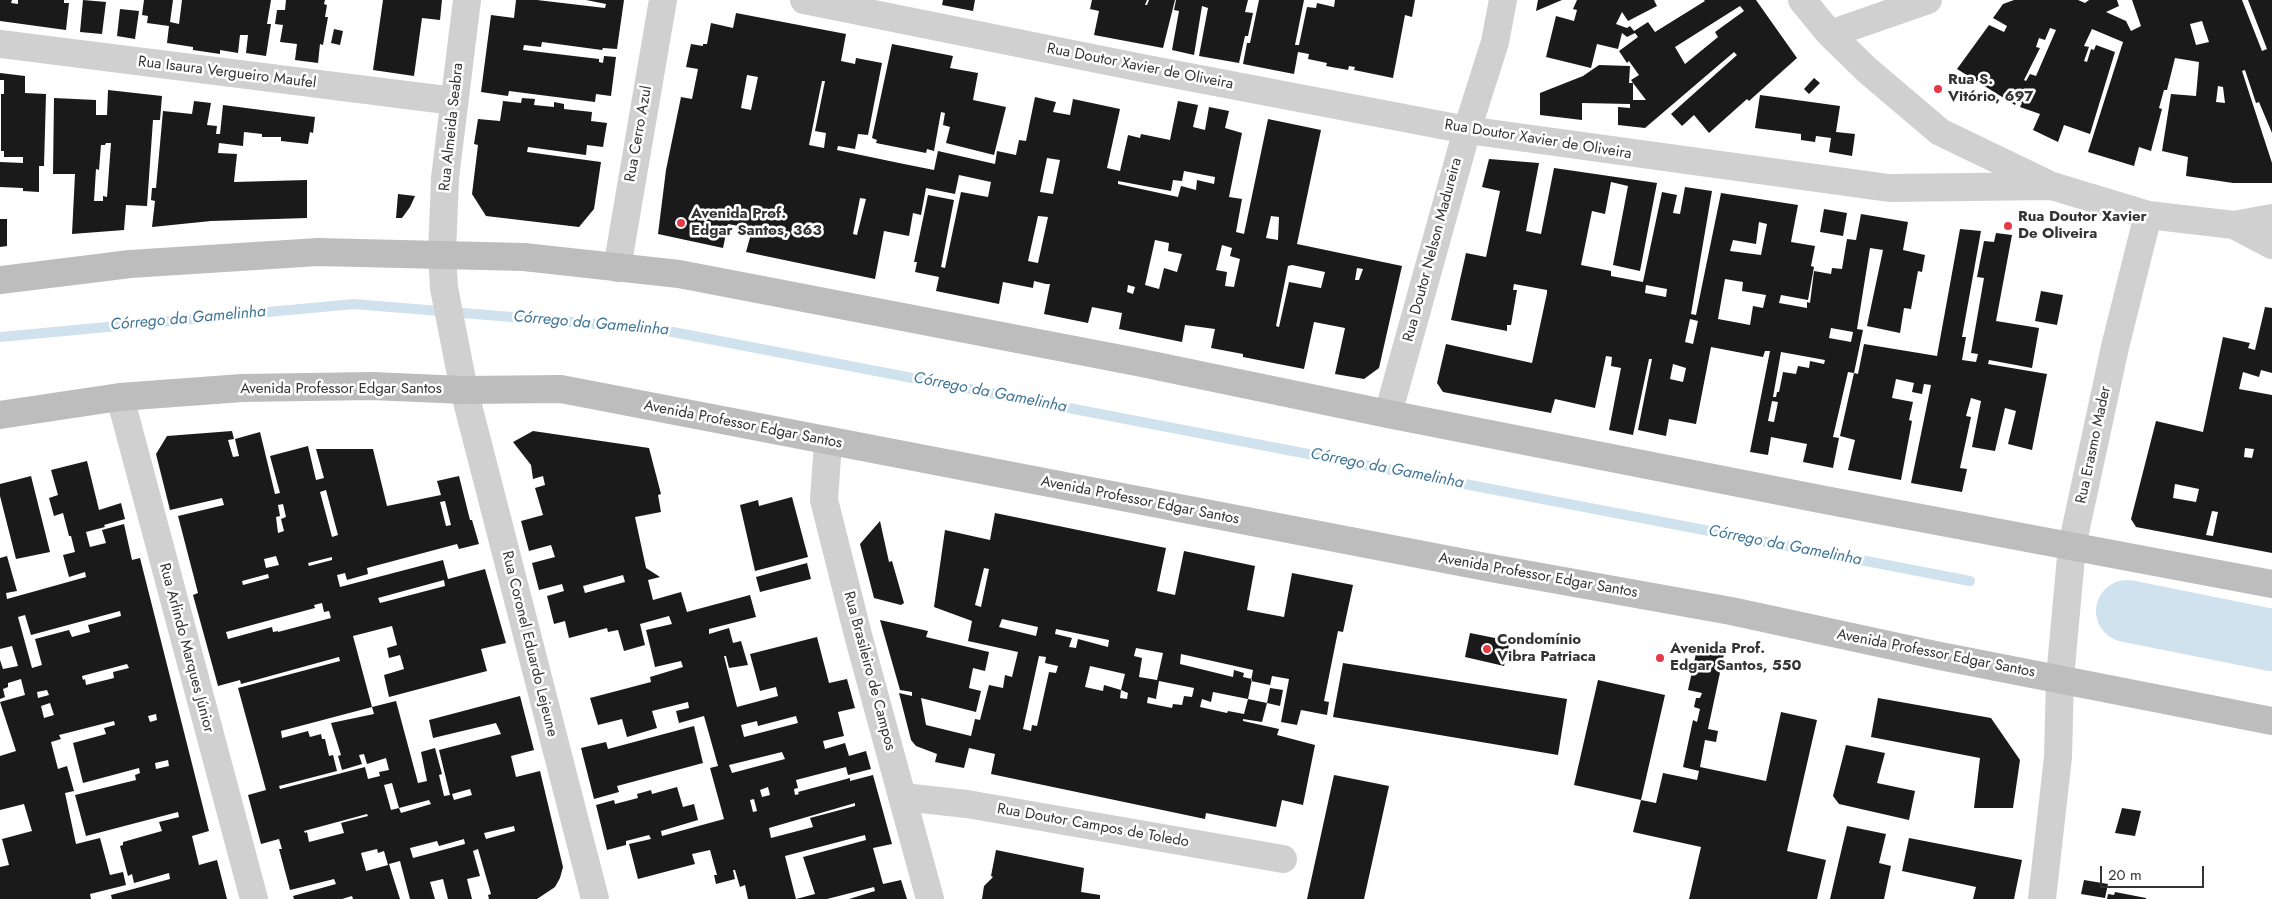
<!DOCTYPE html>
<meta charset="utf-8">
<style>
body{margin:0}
#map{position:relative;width:2272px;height:899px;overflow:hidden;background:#fff;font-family:Jost,sans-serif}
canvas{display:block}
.scale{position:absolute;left:2100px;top:866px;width:104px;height:22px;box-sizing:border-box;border:2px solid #333;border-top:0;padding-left:6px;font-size:15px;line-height:18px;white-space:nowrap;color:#333;-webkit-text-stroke:4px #fff;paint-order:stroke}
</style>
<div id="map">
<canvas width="2272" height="899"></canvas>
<div class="scale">20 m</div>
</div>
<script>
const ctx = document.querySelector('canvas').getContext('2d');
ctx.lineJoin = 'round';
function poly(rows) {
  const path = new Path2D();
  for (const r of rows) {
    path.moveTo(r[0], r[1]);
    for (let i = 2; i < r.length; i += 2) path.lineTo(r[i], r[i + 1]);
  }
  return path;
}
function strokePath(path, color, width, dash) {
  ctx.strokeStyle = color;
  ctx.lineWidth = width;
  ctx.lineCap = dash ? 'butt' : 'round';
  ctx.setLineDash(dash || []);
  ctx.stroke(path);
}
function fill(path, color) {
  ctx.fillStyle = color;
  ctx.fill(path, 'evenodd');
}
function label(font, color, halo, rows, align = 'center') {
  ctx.font = font + ' Jost,sans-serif';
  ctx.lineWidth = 5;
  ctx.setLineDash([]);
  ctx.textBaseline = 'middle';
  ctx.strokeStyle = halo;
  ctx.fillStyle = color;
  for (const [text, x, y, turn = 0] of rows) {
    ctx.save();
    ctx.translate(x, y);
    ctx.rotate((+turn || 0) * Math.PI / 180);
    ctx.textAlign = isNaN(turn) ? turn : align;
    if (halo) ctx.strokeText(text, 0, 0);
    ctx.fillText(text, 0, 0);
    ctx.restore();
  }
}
const stream = poly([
 [0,337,354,304,657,329,1970,581]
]);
const river = poly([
 [2127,611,2272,640]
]);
const building = poly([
 [0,0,12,0,11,3,18,4,18,0,64,0,64,3,69,3,66,30,0,21],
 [83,0,106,2,102,34,80,32],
 [144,0,173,0,170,22,179,24,182,0,271,0,267,24,271,24,266,56,246,53,248,35,240,35,238,53,220,50,220,54,193,50,193,47,167,43,169,26,147,23,148,16,142,15],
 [286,0,325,0,324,4,327,5,325,17,328,17,323,45,320,44,318,63,295,60,297,44,280,42,283,25,275,24,277,10,285,10],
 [383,0,442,0,440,20,422,18,414,76,373,70],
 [516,0,537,0,605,8,606,4,586,0,624,0,617,49,603,48,602,50,542,42,541,47,524,45,523,50,599,59,599,62,603,63,604,56,616,57,611,96,596,94,595,102,509,91,508,96,481,92,491,15,514,18],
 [943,0,975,0,973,11,942,5],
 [1092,0,1147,0,1145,5,1147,5,1149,0,1175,0,1163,48,1094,35,1099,11,1090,9],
 [1176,0,1248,0,1245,12,1253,13,1248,36,1245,36,1239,63,1199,56,1208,8,1202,6,1194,55,1172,50,1179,11,1174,10],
 [1259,0,1304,0,1295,45,1299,45,1307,7,1316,8,1317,3,1334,7,1335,0,1415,0,1412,17,1405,15,1393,78,1354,70,1355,67,1349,66,1348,70,1326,66,1327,63,1308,59,1309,54,1298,52,1294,74,1243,64,1247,43,1250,43],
 [1538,0,1562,0,1536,11],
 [1577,0,1654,0,1657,6,1628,21,1622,12,1616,24,1627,28,1630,26,1634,31,1648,22,1655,32,1705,1,1704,0,1756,0,1797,58,1749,101,1747,99,1709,133,1694,115,1682,126,1671,114,1737,55,1734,52,1645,128,1618,125,1618,107,1630,108,1630,104,1582,103,1582,120,1540,115,1540,93,1583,76,1599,65,1630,66,1629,83,1633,83,1631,80,1639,75,1629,61,1627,63,1619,51,1638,37,1635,33,1627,37,1622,33,1618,49,1597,44,1591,68,1546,57,1556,16,1574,21,1577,10,1573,9],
 [1740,6,1744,11,1715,32,1718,37,1685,64,1675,47],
 [1633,83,1646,100,1633,100],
 [2014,0,2078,0,2085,3,2089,0,2117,0,2119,6,2106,12,2126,21,2131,31,2141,26,2132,0,2242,0,2262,51,2267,49,2248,0,2272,0,2272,133,2259,102,2256,103,2245,70,2242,71,2272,163,2272,183,2233,183,2186,176,2188,157,2162,151,2171,94,2196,96,2199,62,2175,58,2167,90,2164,90,2159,108,2162,109,2151,151,2139,147,2134,166,2088,152,2123,42,2092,29,2084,46,2089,47,2084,61,2087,62,2091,49,2094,50,2096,45,2115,52,2090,134,2064,125,2058,142,2033,130,2040,114,2020,107,2022,103,2017,102,2015,105,1957,69,1989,25,2004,32,2007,26,1993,18,2003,4],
 [2202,21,2209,42,2196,45,2190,24],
 [2050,28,2056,30,2036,76,2030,74,2026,81,2024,80,2040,48,2036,47,2039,38,2045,40],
 [2218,86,2223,87,2225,103,2216,102],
 [120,9,139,11,135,39,117,36],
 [736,13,846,34,841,61,855,64,856,58,882,63,868,135,858,134,855,149,838,146,837,150,899,163,934,170,938,151,995,164,997,151,1016,155,1019,140,1026,141,1035,97,1056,102,1053,112,1070,115,1073,99,1120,109,1107,168,1120,171,1128,135,1140,138,1141,134,1170,140,1178,101,1198,105,1193,127,1205,130,1209,107,1229,111,1225,128,1242,133,1229,197,1242,199,1236,232,1244,234,1268,119,1321,130,1297,244,1402,266,1379,368,1364,379,1335,374,1345,328,1314,322,1304,369,1243,357,1243,354,1211,348,1215,329,1185,325,1182,342,1119,329,1122,313,1092,307,1088,323,1044,314,1050,284,1046,284,1034,281,1033,288,1003,282,999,304,936,291,939,277,915,272,917,262,914,262,928,195,954,200,941,267,945,268,961,192,988,197,991,182,959,175,955,194,926,188,921,215,913,213,909,236,884,231,875,279,746,252,751,234,748,233,749,228,728,224,723,248,658,234,666,170,681,97,692,99,698,69,686,67,691,44,703,46,703,44,707,44,711,23,733,28],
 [747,75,758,77,751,110,741,108],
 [822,81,825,81,815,131,826,133,824,148,809,145],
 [1047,158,1060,160,1053,194,1040,192],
 [1184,171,1215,177,1214,184,1197,180,1196,190,1181,186,1178,197,1118,184,1118,181,1171,191,1173,180,1182,181],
 [860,198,866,199,857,235,853,234],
 [1038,216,1048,217,1038,263,1028,261],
 [1271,216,1279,217,1278,240,1266,238],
 [1155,240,1169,243,1168,251,1182,254,1177,272,1164,268,1159,289,1145,285],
 [1222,245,1232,248,1230,256,1240,259,1234,287,1225,286,1227,272,1216,270],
 [1292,265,1325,272,1321,288,1289,282,1279,327,1276,326,1288,266],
 [1357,268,1363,269,1359,280,1355,280],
 [1128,285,1135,287,1133,294,1127,292],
 [334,29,343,31,340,45,331,43],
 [892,44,953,56,950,68,978,73,973,100,1006,107,994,155,946,143,950,127,943,125,945,113,941,112,934,151,927,149,926,153,876,143,877,140,872,138],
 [0,73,25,76,25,93,46,94,44,166,39,166,39,192,23,191,23,188,0,187,0,162,23,163,23,157,4,157,4,151,1,151,1,94,4,94,4,80,0,80],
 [1814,78,1820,83,1809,94,1804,89],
 [108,90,162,96,160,120,153,120,147,206,126,205,124,230,72,234,75,174,53,174,54,98,96,100,96,115,107,115],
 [106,143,111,143,107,197,103,196,103,201,94,201,96,169,99,170,101,145,105,145],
 [1760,95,1840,106,1836,132,1855,134,1852,156,1829,152,1831,138,1816,136,1815,142,1801,140,1801,134,1755,128],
 [522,98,535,99,534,105,554,107,554,102,564,104,564,109,592,112,591,121,607,123,603,147,587,145,586,155,528,147,527,152,601,162,594,209,579,227,486,216,472,194,478,145,474,144,478,119,500,121,503,101,521,103],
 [194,101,211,103,207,125,217,126,216,134,220,134,223,105,315,117,313,133,310,132,308,144,281,141,281,137,262,137,262,134,244,132,243,146,219,143,218,153,237,154,234,182,307,180,307,218,211,221,152,227,155,201,151,200,152,188,156,188,163,111,192,114],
 [1489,159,1539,163,1526,231,1541,234,1554,168,1657,183,1640,271,1613,265,1628,186,1611,182,1605,214,1592,211,1581,265,1611,271,1611,276,1643,282,1662,192,1677,195,1673,213,1680,214,1685,187,1712,191,1691,314,1696,315,1721,193,1798,205,1791,242,1815,246,1811,266,1814,267,1808,300,1781,295,1779,303,1807,308,1807,302,1810,303,1814,271,1831,274,1832,268,1842,269,1847,239,1856,240,1861,214,1908,222,1903,250,1925,255,1922,272,1918,271,1911,309,1904,308,1900,333,1867,326,1883,250,1870,248,1857,329,1863,330,1854,373,1848,372,1833,437,1839,438,1833,468,1803,462,1807,444,1771,437,1768,455,1750,452,1770,351,1765,351,1763,357,1711,347,1696,424,1669,419,1666,436,1638,430,1652,359,1649,359,1633,435,1609,430,1621,368,1611,366,1612,357,1606,356,1595,408,1555,399,1551,413,1443,392,1437,383,1446,344,1532,363,1547,293,1547,290,1514,284,1513,290,1517,290,1511,325,1507,325,1507,331,1451,320,1466,253,1486,257,1500,191,1482,187],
 [1759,222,1767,224,1761,255,1730,251,1733,240,1756,244],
 [1725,279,1743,282,1742,291,1766,295,1763,308,1753,306,1750,325,1718,319],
 [1646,285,1667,289,1666,297,1645,293],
 [1690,319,1698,321,1693,344,1685,342],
 [1831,328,1853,332,1851,342,1829,338],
 [1781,352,1825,360,1824,364,1810,361,1809,368,1798,366,1796,374,1783,372,1779,392,1777,392,1776,397,1773,397],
 [1673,364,1686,368,1683,382,1670,379],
 [1772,401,1778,402,1774,422,1768,421],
 [398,194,415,196,410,207,402,218,396,218],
 [1824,209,1847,213,1843,236,1820,232],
 [0,219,7,219,7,246,0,247],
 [1960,229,1981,231,1962,337,1966,337,1962,360,1976,362,1978,354,1971,353,1984,278,1977,277,1984,241,1994,242,1996,233,2012,235,1996,321,2039,328,2032,368,1989,360,1988,364,2047,374,2032,450,2008,444,2016,411,2005,408,1995,451,1972,447,1981,401,1971,398,1966,416,1971,417,1960,468,1967,469,1962,492,1911,483,1931,385,1924,384,1922,394,1912,392,1914,383,1896,379,1892,398,1913,402,1909,420,1912,421,1901,480,1848,470,1855,440,1840,436,1854,373,1858,374,1864,344,1937,356],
 [2041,291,2063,295,2057,325,2035,321],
 [2265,307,2272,308,2272,373,2261,370,2259,377,2243,372,2239,389,2272,395,2272,553,2136,527,2131,519,2156,421,2203,432,2223,337,2250,343,2248,348,2255,350],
 [2245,448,2254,449,2252,458,2244,457],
 [2175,484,2199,489,2196,502,2173,498],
 [2212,511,2218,512,2213,536,2206,535],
 [232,431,234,439,228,440,233,457,239,456,235,439,260,432,275,494,280,493,270,456,308,446,316,480,324,478,316,449,373,449,387,506,441,495,437,481,459,476,470,520,472,520,479,544,459,549,457,544,367,568,368,574,347,580,345,573,337,575,340,587,443,560,448,579,485,569,506,643,481,649,487,671,389,697,384,675,404,669,400,655,389,658,387,648,397,645,392,626,353,636,372,707,281,731,282,738,308,731,310,737,321,734,322,739,325,739,329,756,333,755,337,771,279,786,280,789,365,767,368,779,380,776,379,772,389,770,386,758,367,764,364,754,359,755,362,764,342,770,338,756,341,755,331,723,374,714,372,707,396,701,418,783,427,781,421,752,435,748,442,774,439,775,444,796,450,795,439,750,501,734,496,723,433,738,429,720,520,696,534,750,511,756,516,777,540,771,563,867,560,878,555,887,537,899,489,899,488,895,491,894,478,849,473,851,480,876,467,879,472,899,448,899,443,879,430,882,435,899,410,899,400,861,389,864,400,899,353,899,352,896,342,899,294,899,293,896,336,884,334,879,290,890,279,849,282,849,279,839,261,844,248,795,266,790,238,688,340,661,339,657,241,684,240,680,218,686,193,595,198,593,178,516,224,505,222,498,170,510,156,454,167,436],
 [326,490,338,535,332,537,320,492],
 [445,501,451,525,446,526,440,502],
 [283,504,286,517,281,519,284,531,278,533,276,517,280,516,278,505],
 [276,556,279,565,266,568,264,559],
 [332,557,332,560,309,566,308,563],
 [268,574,269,578,243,585,242,581],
 [444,580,445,586,380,603,378,598],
 [322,603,324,612,329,611,331,618,278,632,278,631,273,632,272,627,228,639,226,632,315,608,314,605],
 [392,783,399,808,429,800,431,804,401,813,399,808,391,810,384,785],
 [470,789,472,795,454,800,452,794],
 [367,814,368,816,341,823,344,833,309,842,307,832,305,833,304,831],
 [514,826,515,831,486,839,484,833],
 [464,839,465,844,413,858,410,848,437,841,439,846],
 [377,849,378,853,384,851,388,865,366,871,361,853],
 [533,431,649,448,661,494,658,495,661,512,635,517,646,568,660,577,648,580,653,600,681,592,687,612,750,595,756,617,709,629,709,634,729,628,733,643,741,641,748,665,729,668,726,656,724,656,737,707,778,696,776,687,760,691,750,654,817,637,829,683,847,679,855,708,838,712,844,736,823,741,825,749,845,743,849,756,866,751,871,769,848,775,846,767,796,780,798,788,794,789,795,795,799,794,798,792,850,778,850,781,873,775,892,844,873,848,883,884,901,880,907,899,849,899,875,891,874,887,827,899,796,899,815,894,803,857,866,840,865,835,785,856,796,899,748,899,745,885,740,887,735,870,733,870,735,879,716,884,714,875,717,875,710,850,692,854,695,864,638,879,629,844,651,839,649,835,626,841,626,845,607,850,596,805,614,800,615,804,638,798,637,794,651,790,652,794,677,787,683,807,694,804,698,820,661,831,662,836,724,819,710,768,718,766,704,716,679,723,676,711,689,708,688,702,652,711,657,728,627,737,622,719,598,725,590,698,651,682,650,677,683,667,681,661,655,667,651,650,646,630,672,624,669,616,640,624,645,645,624,651,618,630,608,632,607,628,569,638,565,621,554,624,547,596,564,591,562,584,539,590,532,563,555,557,551,545,529,551,521,521,543,515,535,488,545,485,543,476,533,479,531,465,513,442],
 [623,575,625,582,585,593,583,586],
 [796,716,798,723,744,737,741,725,757,721,758,726],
 [782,752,785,759,732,773,729,765],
 [768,787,770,795,762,797,760,790],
 [754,799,757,811,753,812,750,800],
 [855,803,855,806,810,818,813,827,771,838,769,828],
 [87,461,99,510,121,503,125,519,104,525,105,527,86,532,90,547,106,543,102,530,124,524,132,560,140,558,209,831,192,836,199,865,217,860,227,899,112,899,111,895,170,879,169,873,134,883,132,874,128,876,120,846,123,845,123,842,162,831,159,822,179,817,178,812,86,836,75,795,136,780,135,775,140,773,139,768,83,783,73,743,106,734,104,728,115,725,114,721,59,735,61,739,51,742,58,769,67,766,74,791,65,793,76,844,100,838,110,875,123,872,126,885,90,894,91,899,0,899,0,867,9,865,2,839,32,831,24,804,0,810,0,756,16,751,0,702,25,695,21,679,8,683,8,687,3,689,5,697,0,699,0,660,3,669,18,666,12,646,0,649,0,558,7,556,17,591,6,593,7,599,86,577,85,572,69,577,63,555,75,552,71,536,69,536,63,513,54,516,49,498,58,495,51,470],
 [120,611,121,616,88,625,90,632,72,637,69,630,35,639,42,665,32,668,18,617,25,615,31,635],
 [127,664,129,668,113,672,114,678,86,685,85,679,83,680,82,676],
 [47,690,49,695,38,698,37,692],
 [50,703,54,715,44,718,41,706],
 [156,714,157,720,150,722,148,716],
 [168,760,169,766,156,769,155,763],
 [31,476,50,552,16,559,0,496,0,484],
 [792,497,808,557,755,571,740,505,758,500,759,506],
 [995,513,1166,548,1157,591,1175,595,1184,551,1255,566,1247,610,1284,617,1292,573,1353,585,1343,632,1338,631,1324,701,1329,702,1327,715,1301,710,1297,725,1281,722,1289,679,1272,676,1270,685,1251,681,1253,670,1181,654,1180,664,1233,677,1234,670,1244,673,1243,677,1252,679,1248,699,1213,692,1211,702,1202,699,1200,707,1227,713,1228,711,1244,714,1248,699,1267,703,1262,722,1243,719,1243,721,1279,729,1277,735,1315,745,1303,805,1282,800,1276,827,1206,813,1205,819,991,774,995,754,969,748,964,768,935,762,937,754,916,746,911,740,899,693,912,696,912,692,900,690,880,620,928,631,926,637,989,652,985,671,973,668,969,688,981,691,976,712,921,698,926,725,971,736,975,719,980,720,989,685,1003,688,1005,675,1012,677,1018,652,968,641,972,621,934,607,945,530,990,540],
 [984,568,989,569,981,607,975,605],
 [1002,619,1038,627,1036,636,999,627],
 [1056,629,1109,640,1108,647,1078,639,1076,648,1069,647,1072,638,1055,634],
 [1136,648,1163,653,1157,680,1139,677,1142,658,1134,656],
 [1039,656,1046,657,1045,663,1058,666,1056,673,1049,672,1037,726,1032,725,1031,731,1023,729],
 [1090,666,1125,674,1121,690,1104,685,1103,691,1085,687],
 [1159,681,1194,688,1192,697,1184,696,1182,705,1173,704,1172,708,1147,703,1148,697,1156,699],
 [1121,690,1128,693,1127,699,1120,698],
 [880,521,889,562,892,561,904,603,901,605,874,598,860,544],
 [807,563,811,579,760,592,756,577],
 [1470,633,1510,641,1504,666,1465,657],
 [1697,649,1724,654,1708,729,1718,731,1716,742,1705,740,1700,767,1766,781,1781,712,1817,720,1787,851,1826,860,1817,899,1689,899,1701,847,1633,832,1641,800,1656,803,1663,773,1697,780,1699,771,1683,767,1693,720,1697,722,1700,709,1694,707,1696,698,1700,698,1702,693,1688,690],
 [1343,663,1567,699,1558,755,1333,717],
 [1598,680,1665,695,1641,800,1574,785],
 [1270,688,1283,690,1280,706,1267,703],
 [1878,698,1991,718,2020,760,2013,808,1974,808,1980,758,1871,737],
 [694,726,703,763,617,786,619,792,594,799,581,748,606,742,608,749],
 [1846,745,1885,753,1877,783,1915,791,1909,820,1839,804,1833,796],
 [1334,775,1389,786,1364,899,1307,899],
 [2122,808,2141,811,2135,836,2115,833],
 [1847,826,1886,834,1879,863,1891,866,1884,899,1830,899],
 [1909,838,2022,860,2014,899,1973,899,1976,887,1902,871],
 [996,850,1084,868,1081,892,1100,895,1100,899,982,899,984,886,993,877,991,876],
 [2084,880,2108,884,2105,898,2081,894],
 [2115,892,2146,898,2146,899,2107,899,2108,894,2114,895]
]);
const minor = poly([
 [467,0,445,178,442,254,444,288,464,390,595,899],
 [804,0,1147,69,1467,130,1889,188,2052,186,2148,215,2234,225,2272,245],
 [1802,0,1830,34,1867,70,1940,132,2046,183],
 [1830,34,1928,0],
 [0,44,454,101],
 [2234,225,2272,218],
 [617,268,663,0],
 [120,397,254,899],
 [1388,414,1467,130,1495,42,1503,0],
 [828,442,824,500,858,635,930,899],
 [903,797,967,804,1283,859],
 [2042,899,2058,757,2060,678,2072,546,2115,347,2148,215]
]);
const secondary = poly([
 [0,280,130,264,318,252,524,257,679,274,1137,362,1388,414,1825,500,2272,584],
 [0,415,120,397,242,388,372,386,464,390,561,389,1491,568,1731,611,1935,655,2272,721]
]);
const markers = [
 [1938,89,5,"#e63946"],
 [681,223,5,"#e63946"],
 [2008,226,5,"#e63946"],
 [1487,649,5,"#e63946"],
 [1660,658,5,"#e63946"]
];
const streetNames = [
 ["Rua Doutor Xavier de Oliveira",1140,67,11],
 ["Rua Isaura Vergueiro Maufel",227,73,7],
 ["Rua Almeida Seabra",452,127,-84],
 ["Rua Cerro Azul",639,134,-80],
 ["Rua Doutor Xavier de Oliveira",1538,140,9],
 ["Rua Doutor Nelson Madureira",1433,250,-75],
 ["Avenida Professor Edgar Santos",341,389],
 ["Avenida Professor Edgar Santos",743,425,11],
 ["Rua Erasmo Mader",2094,445,-78],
 ["Avenida Professor Edgar Santos",1140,501,11],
 ["Avenida Professor Edgar Santos",1538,576,10],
 ["Rua Coronel Eduardo Lejeune",529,644,76],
 ["Rua Arlindo Marques Júnior",186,648,75],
 ["Avenida Professor Edgar Santos",1936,654,11],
 ["Rua Brasileiro de Campos",869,671,75],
 ["Rua Doutor Campos de Toledo",1093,826,10]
];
const poiNames = [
 ["Rua S.",1948,80],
 ["Vitório, 697",1948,97],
 ["Avenida Prof.",691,214],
 ["Edgar Santos, 363",691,231],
 ["Rua Doutor Xavier",2018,217],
 ["De Oliveira",2018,234],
 ["Condomínio",1497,640],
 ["Vibra Patriaca",1497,657],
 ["Avenida Prof.",1670,649],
 ["Edgar Santos, 550",1670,666]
];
const waterNames = [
 ["Córrego da Gamelinha",188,319,-5],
 ["Córrego da Gamelinha",591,324,5],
 ["Córrego da Gamelinha",990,393,11],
 ["Córrego da Gamelinha",1387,469,11],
 ["Córrego da Gamelinha",1785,546,11]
];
strokePath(stream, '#cfe2ee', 10);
strokePath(river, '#cfe2ee', 62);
fill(building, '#1a1a1a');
strokePath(minor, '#d0d0d0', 28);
strokePath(secondary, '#bdbdbd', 28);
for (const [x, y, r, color] of markers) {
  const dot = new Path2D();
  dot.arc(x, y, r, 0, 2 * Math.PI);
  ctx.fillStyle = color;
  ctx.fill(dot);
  strokePath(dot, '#fff', 2);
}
label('15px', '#333', '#fff', streetNames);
label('bold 15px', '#333', '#fff', poiNames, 'left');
label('italic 16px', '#3f7597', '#fff', waterNames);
</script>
